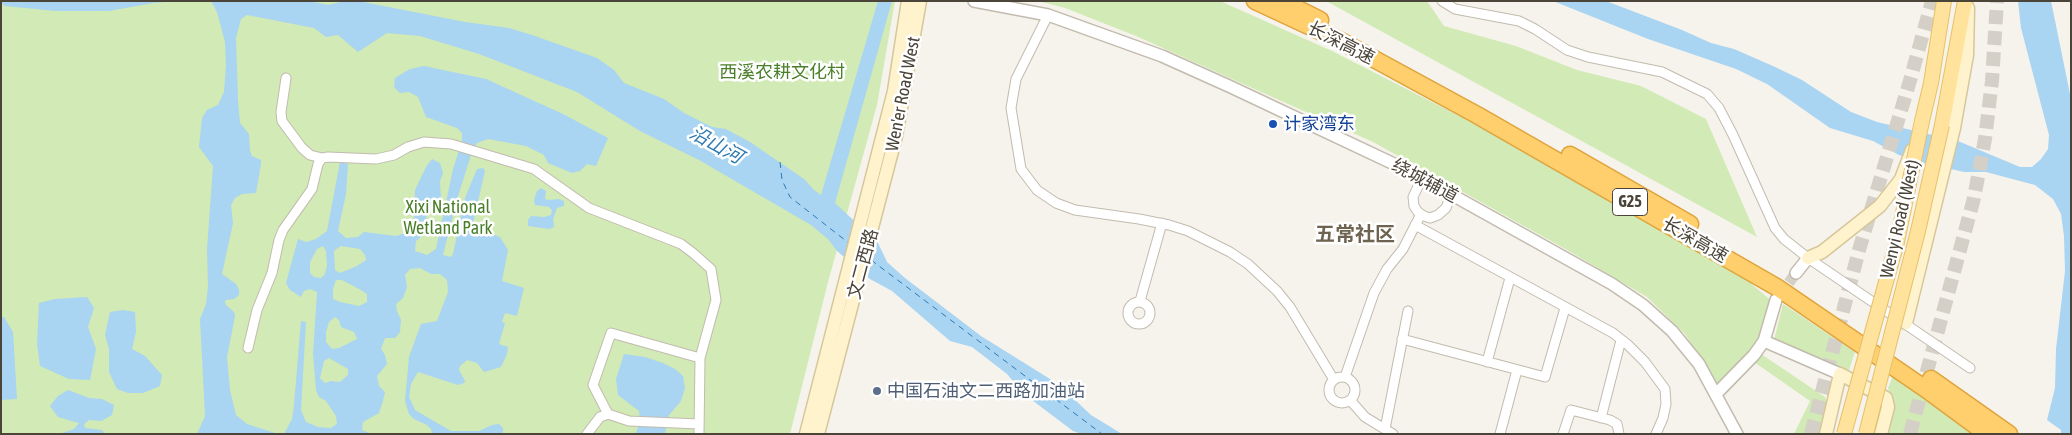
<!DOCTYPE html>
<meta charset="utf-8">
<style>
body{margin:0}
#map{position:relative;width:2072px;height:435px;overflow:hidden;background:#f6f3ec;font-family:"Asap Condensed",sans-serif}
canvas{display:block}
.frame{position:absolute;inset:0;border:2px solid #4b4439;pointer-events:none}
</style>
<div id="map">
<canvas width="2072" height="435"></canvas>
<div class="frame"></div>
</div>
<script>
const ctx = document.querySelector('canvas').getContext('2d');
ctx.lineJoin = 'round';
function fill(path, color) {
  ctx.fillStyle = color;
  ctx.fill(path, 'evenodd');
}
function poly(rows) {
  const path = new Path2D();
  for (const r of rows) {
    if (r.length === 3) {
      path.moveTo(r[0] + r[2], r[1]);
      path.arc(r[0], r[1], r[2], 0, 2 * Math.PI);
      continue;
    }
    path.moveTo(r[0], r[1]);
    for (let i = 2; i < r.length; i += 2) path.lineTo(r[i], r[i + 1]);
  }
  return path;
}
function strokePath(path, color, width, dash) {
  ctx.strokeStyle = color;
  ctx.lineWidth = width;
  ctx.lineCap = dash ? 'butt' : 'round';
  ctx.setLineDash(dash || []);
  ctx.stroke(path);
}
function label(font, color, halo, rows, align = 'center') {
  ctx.font = font + ' "Asap Condensed","Noto Sans SC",sans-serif';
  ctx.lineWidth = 5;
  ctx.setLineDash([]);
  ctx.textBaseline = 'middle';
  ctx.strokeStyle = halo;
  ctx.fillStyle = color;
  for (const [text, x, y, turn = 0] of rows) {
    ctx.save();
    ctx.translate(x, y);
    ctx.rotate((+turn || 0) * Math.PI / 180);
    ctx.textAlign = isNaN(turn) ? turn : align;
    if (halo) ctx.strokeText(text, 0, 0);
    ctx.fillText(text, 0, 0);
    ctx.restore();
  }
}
const green = poly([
 [1,1,895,1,877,105,828,282,790,434,1,434],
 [1038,1,1220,1,1332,51,1477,125,1608,197,1749,282,1773,302,1761,340,1718,386,1685,334,1647,297,1569,251,1373,142,1136,36,1065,8],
 [1326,1,1427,1,1444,26,1516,46,1577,70,1641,86,1706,119,1757,237],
 [1783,304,1855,352,1848,373,1774,340],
 [1761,354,1825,397,1829,405,1821,434,1794,434,1810,401,1754,362],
 [1893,376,1973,434,1886,434,1893,405,1888,388]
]);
const water = poly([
 [1,1,179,1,153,3,109,11,56,11,4,6],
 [211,1,309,1,328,5,345,1,358,1,465,22,509,28,532,35,597,58,614,70,624,83,664,99,684,113,712,127,726,129,750,142,804,179,814,190,821,195,878,1,892,1,835,203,878,243,887,262,905,278,981,336,1058,384,1091,415,1122,434,1082,434,1073,431,1024,394,1007,374,972,347,950,341,892,291,870,279,837,251,828,239,811,225,699,160,640,131,577,92,479,54,420,36,387,33,358,52,338,35,326,37,314,28,247,15,241,19,236,38,238,100,240,123,249,134,250,151,252,156,261,160,261,164,256,193,242,194,235,198,231,205,233,223,222,274,236,284,239,290,239,295,234,299,226,300,225,302,226,305,234,312,235,316,227,357,230,390,236,415,247,424,278,434,197,434,205,416,200,319,206,304,208,287,207,249,213,166,199,147,202,118,207,110,218,105,224,92,226,66,225,42,217,12],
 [1553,1,1606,1,1682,30,1711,43,1734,49,1773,66,1802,80,1851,112,1877,122,1958,141,2020,167,2032,167,2041,159,2048,149,2049,135,2021,28,2018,1,2051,1,2071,99,2071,434,2061,434,2061,430,2047,420,2055,388,2056,349,2065,271,2064,236,2061,214,2053,199,2035,185,1986,172,1964,172,1925,163,1899,155,1873,141,1830,128,1767,84,1736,69,1648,39],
 [424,66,486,79,563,114,608,138,596,166,587,164,580,171,572,173,548,163,544,155,526,146,488,139,477,143,471,155,458,196,443,255,451,257,453,254,465,198,477,169,483,168,485,171,472,227,500,237,508,250,502,281,524,288,517,316,505,313,502,322,505,323,499,344,508,347,507,354,501,367,484,372,477,363,467,360,460,366,459,370,465,381,464,383,458,385,418,372,411,384,409,397,415,410,451,431,479,431,492,425,499,424,503,428,503,433,432,434,431,429,427,425,414,419,409,414,405,401,409,357,421,324,437,321,448,292,447,280,440,274,431,274,420,268,410,269,405,275,407,287,403,298,396,304,397,311,401,320,400,332,395,338,385,338,381,349,385,355,387,364,377,376,379,386,385,392,383,401,379,413,363,422,362,430,371,434,284,434,292,419,294,405,301,321,306,322,301,410,306,422,318,427,331,428,337,424,336,416,326,401,319,397,316,390,313,354,317,292,310,289,304,291,301,297,290,290,286,283,298,239,306,242,316,239,327,231,340,162,348,164,346,194,338,231,346,238,358,237,364,232,396,236,408,232,414,218,415,190,426,167,432,159,440,163,443,173,440,181,441,199,439,205,431,207,426,214,427,227,422,236,416,241,415,251,427,255,436,249,453,169,462,141,462,133,457,128,426,117,418,97,409,92,400,93,394,87,395,78,410,69],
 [323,246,326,251,327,265,325,274,321,278,314,277,310,273,310,262,317,249],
 [341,246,360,249,365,255,366,260,357,266,340,273,335,270,334,251],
 [336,280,342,280,361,290,367,294,367,302,359,306,340,302,333,299,333,289],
 [335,317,339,320,341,327,354,332,357,339,339,348,332,349,326,342,326,332,329,322],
 [329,358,348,369,348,375,340,382,331,381,325,383,320,378,324,361],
 [541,188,546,191,545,199,549,200,559,199,564,201,564,206,557,208,553,219,554,227,549,229,528,226,528,220,531,216,544,217,551,215,552,210,549,207,535,205,534,200,537,191],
 [87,297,94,308,88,327,96,349,90,380,69,379,40,366,37,344,39,303,55,299],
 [123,310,135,312,136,332,132,349,145,356,162,375,160,386,143,393,128,393,117,389,109,372,109,349,105,335,110,312],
 [1,317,4,317,13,332,17,399,1,400],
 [624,354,645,357,663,363,675,369,683,376,685,388,681,401,669,415,665,434,633,434,636,433,640,421,639,411,618,395,616,379],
 [68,390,89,398,102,399,114,405,112,415,101,421,89,420,84,424,85,428,102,430,105,434,59,434,74,429,79,423,58,417,50,406,58,396]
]);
const ferry = poly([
 [780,162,782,180,790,197,850,244],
 [871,260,1102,434]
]);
const tertiaryTunnel = poly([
 [1779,296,1796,273]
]);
const trunkTunnel = poly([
 [1811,434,1859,250,1909,84,1932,1],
 [1910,434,1974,198,1985,139,1992,81,1997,1]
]);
const minor = poly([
 [1442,1,1455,9,1519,21,1535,29,1567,50,1588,57,1662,72,1707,94,1719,108,1733,135,1775,228,1784,239,1808,258,1970,368],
 [1048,15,1016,79,1011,108,1021,169,1037,190,1056,203,1075,210,1139,219,1169,225,1188,231,1230,252,1248,264,1277,291,1290,307,1334,380],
 [286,78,281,112,282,121,302,148,310,155,322,158],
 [1422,178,1413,197,1414,206,1418,212,1424,216,1430,218,1438,215,1446,208,1451,194],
 [1415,225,1613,333,1627,344,1645,362,1665,389,1666,404,1663,418,1656,434],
 [1140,301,1162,223],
 [1139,313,11],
 [1402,339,1545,377,1565,308],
 [248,348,257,310,272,273,279,240,283,230,312,189,318,164,322,158,328,157,376,159,394,155,408,147,424,142,451,144,534,169,589,208,681,244,693,253,711,269,716,300,700,358,699,434],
 [1487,362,1510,278],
 [1345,377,1374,293,1387,269,1403,249,1421,214],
 [1342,390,13],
 [1350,400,1365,417,1393,434],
 [608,414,593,385,611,333,700,358],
 [1601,418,1621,340],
 [1385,429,1408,311],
 [587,434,600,417,608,414,629,421,699,424],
 [1500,434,1517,370],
 [1563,434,1571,410,1610,420,1617,424,1619,434]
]);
const tertiary = poly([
 [974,1,1048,15,1162,56,1231,87,1411,172,1612,284,1643,305,1672,331,1699,364,1737,434],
 [1796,273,1808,258],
 [1764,341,1840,374],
 [1716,394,1754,355,1764,341,1776,300]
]);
const secondary = poly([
 [1808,258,1822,252,1880,206,1901,179,1912,150],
 [1906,323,1954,128,1967,55,1968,8],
 [806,434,894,91,908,1],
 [818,434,896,136,920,1],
 [1826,434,1840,374,1886,398,1888,407,1881,434]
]);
const primary = poly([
 [1922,121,1931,83,1944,1],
 [1942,125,1965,1]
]);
const motorway = poly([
 [1255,1,1341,41,1477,115,1778,288,1930,392,1987,434],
 [1282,1,1320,20],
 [1570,155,1690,224],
 [1931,379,2009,434]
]);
const primaryBridge = poly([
 [1844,434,1897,242,1922,121],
 [1866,434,1918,231,1942,125]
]);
const markers = [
 [1273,124,5,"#1a4fb4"],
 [877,391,5,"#5c6f8a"]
];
const shields = [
 [1630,202,35]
];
const shieldNames = [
 ["G25",1630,202]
];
const streetNames = [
 ["长深高速",1341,43,27],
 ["Wen'er Road West",903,94,-79],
 ["绕城辅道",1425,181,28],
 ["Wenyi Road (West)",1900,219,-77],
 ["长深高速",1695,240,30],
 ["文二西路",863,264,-75]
];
const parkNames = [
 ["西溪农耕文化村",782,72],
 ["Xixi National",448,207],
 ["Wetland Park",448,228]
];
const transitNames = [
 ["计家湾东",1283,124]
];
const serviceNames = [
 ["中国石油文二西路加油站",887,391]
];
const waterNames = [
 ["沿山河",716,145,29]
];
const quarterNames = [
 ["五常社区",1355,235]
];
fill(green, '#d2eab5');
fill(water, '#a9d4f2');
strokePath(ferry, '#2e7ab2', 1, [6, 5]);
strokePath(tertiaryTunnel, '#d4d0c8', 11, [11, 5.5]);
strokePath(trunkTunnel, '#d4d0c8', 14, [14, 7]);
strokePath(minor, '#c2bbae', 11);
strokePath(tertiary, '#c2bbae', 14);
strokePath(secondary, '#d6c79b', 15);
strokePath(primary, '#e6c16a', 16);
strokePath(motorway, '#e0a43c', 19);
strokePath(minor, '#fff', 9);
strokePath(tertiary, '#fff', 11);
strokePath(secondary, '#fff3cd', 12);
strokePath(primary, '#ffe39c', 14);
strokePath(motorway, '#ffcf6e', 16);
strokePath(primaryBridge, '#e6c16a', 16, []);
strokePath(primaryBridge, '#ffe39c', 14);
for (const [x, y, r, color] of markers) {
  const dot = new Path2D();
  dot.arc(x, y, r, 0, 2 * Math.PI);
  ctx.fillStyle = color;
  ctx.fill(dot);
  strokePath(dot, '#fff', 2);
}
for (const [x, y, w] of shields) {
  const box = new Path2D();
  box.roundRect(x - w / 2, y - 13.5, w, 27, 4);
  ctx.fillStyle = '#fff';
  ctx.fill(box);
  strokePath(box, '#4b4439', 1);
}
label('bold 16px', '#4b4439', null, shieldNames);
label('18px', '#4b4439', '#fff', streetNames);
label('18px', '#4a7f2a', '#fff', parkNames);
label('18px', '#164399', '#fff', transitNames, 'left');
label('18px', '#4e5e75', '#fff', serviceNames, 'left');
label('italic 19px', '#2e7ab2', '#fff', waterNames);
label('bold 20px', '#6e6250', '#fff', quarterNames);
</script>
